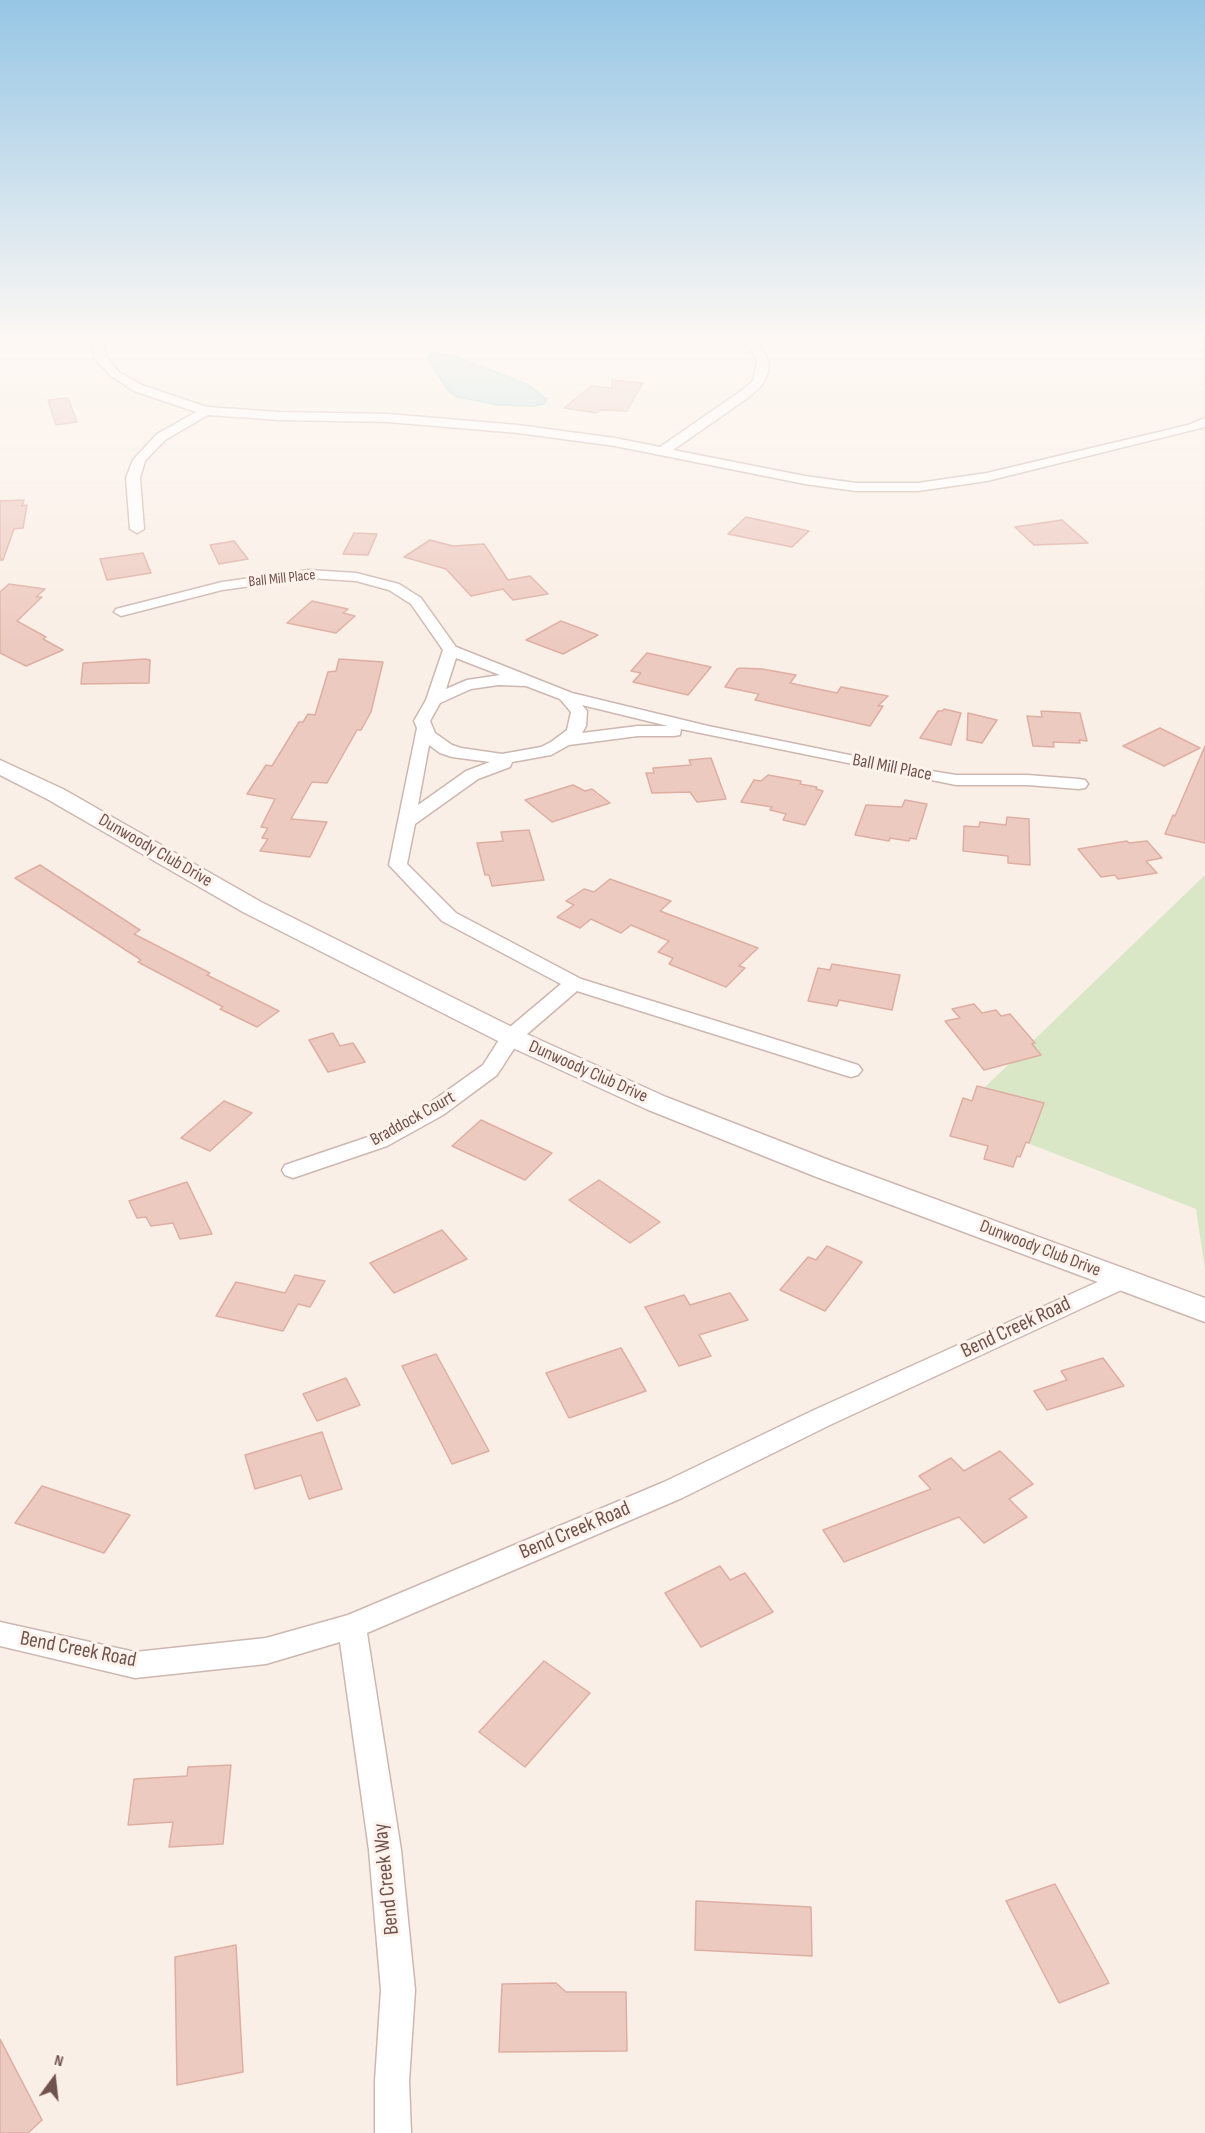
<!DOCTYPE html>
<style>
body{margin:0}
#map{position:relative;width:1205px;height:2133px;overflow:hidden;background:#faefe6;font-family:"Sofia Sans Condensed",sans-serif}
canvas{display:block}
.north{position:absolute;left:24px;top:2049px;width:60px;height:60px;-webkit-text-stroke:4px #fdf3ec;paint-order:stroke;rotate:15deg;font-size:16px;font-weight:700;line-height:24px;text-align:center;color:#71534d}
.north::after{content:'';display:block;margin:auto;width:21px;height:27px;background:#71534d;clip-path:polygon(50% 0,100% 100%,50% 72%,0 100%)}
</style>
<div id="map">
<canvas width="1205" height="2133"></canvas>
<div class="north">N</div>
</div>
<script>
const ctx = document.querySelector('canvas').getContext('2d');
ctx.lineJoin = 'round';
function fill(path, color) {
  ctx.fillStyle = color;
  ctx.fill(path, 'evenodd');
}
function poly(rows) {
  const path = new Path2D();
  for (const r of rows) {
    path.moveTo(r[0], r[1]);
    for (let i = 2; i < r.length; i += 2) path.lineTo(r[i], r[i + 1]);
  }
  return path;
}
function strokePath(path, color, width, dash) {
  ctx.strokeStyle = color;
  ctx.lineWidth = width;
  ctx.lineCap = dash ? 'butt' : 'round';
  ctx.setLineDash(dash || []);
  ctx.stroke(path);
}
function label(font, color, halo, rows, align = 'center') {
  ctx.font = font + ' "Sofia Sans Condensed",sans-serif';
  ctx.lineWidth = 6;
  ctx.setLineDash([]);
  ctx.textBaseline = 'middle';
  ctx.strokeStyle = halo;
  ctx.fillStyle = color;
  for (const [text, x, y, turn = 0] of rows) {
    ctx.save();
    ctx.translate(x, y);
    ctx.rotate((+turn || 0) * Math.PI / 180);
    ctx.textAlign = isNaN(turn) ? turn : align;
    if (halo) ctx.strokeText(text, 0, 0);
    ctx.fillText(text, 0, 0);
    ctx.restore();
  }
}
const green = poly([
 [1205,875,1205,1269,1196,1209,956,1115]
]);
const water = poly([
 [432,352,454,356,527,384,547,399,544,404,533,406,498,405,458,397,449,392,428,358,432,352]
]);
const building = poly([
 [612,380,643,383,627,411,601,410,597,413,564,408,591,386,612,388,612,380],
 [68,398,77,422,56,425,48,400,68,398],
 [24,500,22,506,27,505,23,528,14,529,3,560,0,560,0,501,24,500],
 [746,517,809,531,792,547,728,534,746,517],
 [1062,520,1088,543,1034,545,1015,527,1062,520],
 [354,533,377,534,368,555,343,554,354,533],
 [430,540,453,546,484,544,508,580,530,576,548,594,513,600,503,589,471,596,446,569,404,557,430,540],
 [234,541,248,559,219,564,210,545,234,541],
 [143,553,151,573,107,580,100,559,143,553],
 [9,584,45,589,36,597,42,597,17,621,46,637,43,639,63,650,26,666,0,653,0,592,9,584],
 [312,601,348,609,343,613,355,616,336,633,287,623,312,601],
 [561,621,598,635,563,654,526,640,561,621],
 [647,653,711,667,688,695,633,682,641,673,631,671,647,653],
 [145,659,150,660,149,683,81,684,83,663,145,659],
 [339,659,383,662,371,712,361,730,357,730,327,783,312,782,291,819,327,822,310,857,260,851,268,839,262,838,268,828,261,827,275,799,247,794,266,765,272,766,299,722,303,722,308,714,315,715,328,672,336,671,339,659],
 [741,668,762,669,796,675,790,683,837,693,841,687,888,696,878,706,883,706,870,726,755,700,759,694,725,687,737,669,741,668],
 [944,709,961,713,951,745,920,738,938,711,942,711,944,709],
 [1041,711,1080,713,1087,741,1079,740,1080,743,1053,742,1054,747,1033,746,1027,716,1042,717,1041,711],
 [968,713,997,720,982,743,967,740,968,713],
 [1160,728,1200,748,1164,766,1123,746,1160,728],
 [1205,746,1205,843,1165,834,1173,815,1175,816,1205,746],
 [711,758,726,799,697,802,690,792,652,793,646,773,654,773,653,768,691,765,689,760,711,758],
 [768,775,801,781,800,784,817,787,816,789,823,791,805,825,783,820,786,814,770,810,772,807,741,802,754,780,761,781,768,775],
 [573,785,585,791,592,789,610,803,552,822,525,800,573,785],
 [905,800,927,804,916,839,910,838,909,841,890,838,889,841,855,835,866,805,902,807,905,800],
 [1007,817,1029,819,1030,865,1008,863,1008,856,963,851,964,826,979,827,980,822,1006,825,1007,817],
 [529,830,544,880,492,886,489,875,485,875,477,843,503,841,501,832,529,830],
 [1127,841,1129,843,1147,841,1162,858,1146,861,1157,873,1118,879,1115,875,1101,877,1078,849,1127,841],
 [40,865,140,930,134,934,210,973,207,975,279,1011,257,1027,220,1009,223,1007,138,962,141,960,15,878,40,865],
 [610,879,671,901,660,911,758,948,739,966,745,968,726,987,669,964,673,958,658,952,669,941,631,925,621,933,591,919,580,928,557,917,574,905,566,901,584,889,594,892,610,879],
 [832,964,900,975,892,1010,839,1000,837,1006,808,1001,818,968,830,970,832,964],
 [974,1004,982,1013,996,1010,1001,1016,1010,1014,1035,1043,1032,1044,1041,1055,984,1070,945,1021,960,1018,952,1009,974,1004],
 [333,1033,340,1046,353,1043,365,1062,328,1072,309,1040,333,1033],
 [977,1086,1044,1103,1029,1143,1026,1142,1020,1157,1017,1156,1013,1167,984,1159,988,1146,950,1136,963,1098,972,1101,977,1086],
 [224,1101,252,1113,210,1151,181,1138,224,1101],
 [481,1120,552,1153,525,1180,452,1146,481,1120],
 [599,1180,660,1222,630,1243,569,1200,599,1180],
 [187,1182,212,1234,180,1239,173,1223,151,1226,146,1217,137,1218,129,1201,187,1182],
 [442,1230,467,1259,394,1293,370,1263,442,1230],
 [827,1246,862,1262,825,1311,780,1290,808,1257,816,1260,827,1246],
 [295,1275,325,1281,310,1307,298,1304,283,1331,216,1316,236,1282,285,1293,295,1275],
 [730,1293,748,1320,699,1335,711,1356,679,1366,645,1307,684,1295,690,1305,730,1293],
 [621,1348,646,1391,569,1418,546,1373,621,1348],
 [436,1354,489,1451,452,1464,402,1366,436,1354],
 [1103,1358,1124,1386,1047,1410,1034,1391,1067,1380,1061,1371,1103,1358],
 [346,1378,360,1405,317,1421,303,1394,346,1378],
 [322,1432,342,1489,309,1499,301,1475,255,1489,245,1455,322,1432],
 [1000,1451,1033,1484,1009,1499,1027,1517,984,1543,959,1517,844,1562,823,1530,931,1489,919,1476,951,1458,964,1471,1000,1451],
 [42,1486,130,1515,104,1553,15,1523,42,1486],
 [720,1566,730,1580,745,1573,773,1612,701,1647,665,1593,720,1566],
 [544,1661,590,1693,525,1767,479,1732,544,1661],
 [231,1765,223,1844,169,1847,173,1822,128,1825,134,1779,187,1776,188,1767,231,1765],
 [1055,1884,1109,1983,1059,2003,1006,1901,1055,1884],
 [696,1901,811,1907,812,1956,695,1950,696,1901],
 [236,1945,243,2072,177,2085,175,1957,236,1945],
 [556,1983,566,1992,626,1992,627,2051,499,2052,502,1984,556,1983],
 [0,2039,42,2120,28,2133,0,2133,0,2039]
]);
const minor = poly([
 [91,343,103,343,107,358,119,372,142,385,207,407,280,412,388,414,518,425,615,438,660,447,741,391,753,381,757,361,747,343,758,343,769,361,768,372,762,385,749,397,673,450,805,476,856,483,918,483,987,473,1188,425,1205,418,1205,427,987,481,918,491,856,491,805,484,615,446,518,433,388,422,280,420,208,415,165,440,145,461,140,478,144,529,137,533,130,529,126,478,133,460,157,434,196,412,134,391,111,376,95,359,91,343],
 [1195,343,1205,343,1205,350,1201,349,1195,343],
 [309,570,356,573,399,584,421,598,456,647,572,693,708,726,913,768,956,775,1027,775,1079,779,1085,780,1088,784,1085,788,1079,789,1027,785,956,785,681,729,680,735,674,736,638,736,569,745,551,755,512,762,510,767,478,779,415,824,407,864,456,913,581,979,858,1065,862,1070,858,1075,851,1077,844,1075,577,991,519,1041,497,1075,443,1115,387,1146,293,1178,285,1175,282,1170,285,1165,371,1136,427,1105,483,1065,504,1032,561,984,442,921,389,865,417,728,414,721,426,700,443,650,411,604,389,590,356,581,309,578,222,590,121,616,114,612,116,609,222,582,309,570],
 [456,658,500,675,467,680,446,689,456,658],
 [498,685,526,686,560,699,571,712,567,730,551,742,541,747,502,754,461,748,452,745,435,733,430,721,440,703,471,689,498,685],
 [582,705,668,726,638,726,582,733,586,726,587,711,582,705],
 [429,745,440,753,452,757,490,762,466,771,418,805,429,745],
 [1122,1271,1130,1274,1134,1280,1130,1286,832,1424,682,1498,367,1633,401,1850,415,1990,409,2081,411,2133,375,2133,375,2081,381,1990,369,1850,340,1642,266,1664,135,1678,0,1646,0,1622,135,1652,266,1638,348,1615,664,1482,814,1410,1122,1271]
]);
const tertiary = poly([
 [0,760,63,789,261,902,520,1031,666,1097,834,1162,1205,1298,1205,1322,814,1176,646,1109,502,1043,243,912,47,799,0,775,0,760]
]);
const farStreetnames = [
 ["Ball Mill Place",282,579,-6]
];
const streetNames = [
 ["Ball Mill Place",892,768,11],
 ["Dunwoody Club Drive",155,851,30],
 ["Dunwoody Club Drive",588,1072,24],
 ["Braddock Court",413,1119,-29],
 ["Dunwoody Club Drive",1040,1249,21]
];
const nearStreetnames = [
 ["Bend Creek Road",1016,1328,-25],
 ["Bend Creek Road",575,1531,-23],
 ["Bend Creek Road",78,1650,11],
 ["Bend Creek Way",387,1879,-96]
];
fill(green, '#d9e7c6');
fill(water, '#bce2e1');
strokePath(water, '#a4d3d1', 1.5);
fill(building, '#edcac0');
strokePath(building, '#deaea2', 1.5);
strokePath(minor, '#cdb7b0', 3);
strokePath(tertiary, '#cdb7b0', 3);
fill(minor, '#fff');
fill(tertiary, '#fff');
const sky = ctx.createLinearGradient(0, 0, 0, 642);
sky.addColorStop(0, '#96c6e5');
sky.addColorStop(0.53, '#fdf8f4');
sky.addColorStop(1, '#fdf8f400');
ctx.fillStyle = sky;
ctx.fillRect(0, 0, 1205, 642);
label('15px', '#71534d', '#fdf3ec', farStreetnames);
label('18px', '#71534d', '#fdf3ec', streetNames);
label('21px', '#71534d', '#fdf3ec', nearStreetnames);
</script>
